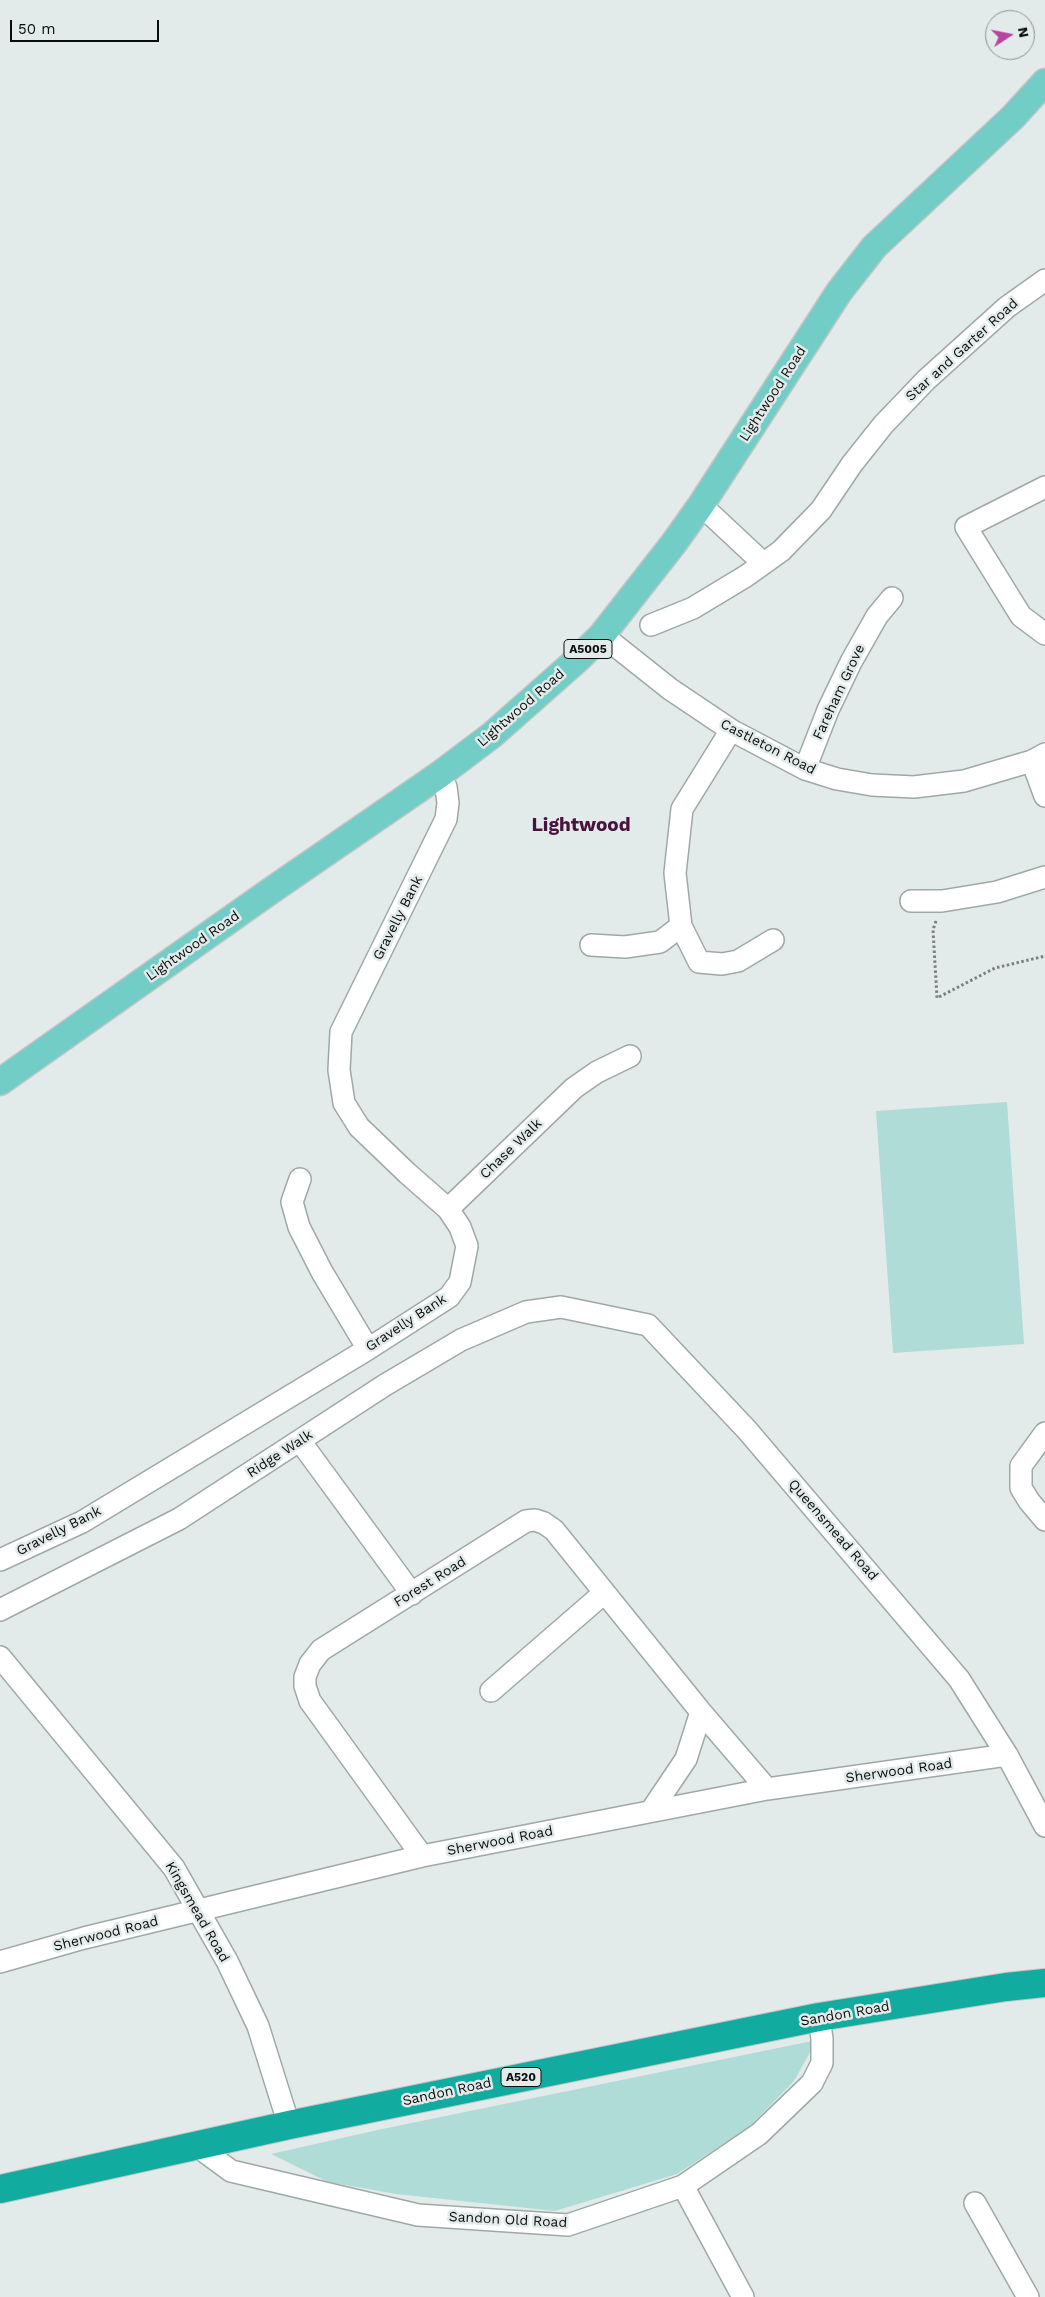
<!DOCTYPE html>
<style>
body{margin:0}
#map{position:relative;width:1045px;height:2297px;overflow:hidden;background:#e3ebea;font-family:"Work Sans",sans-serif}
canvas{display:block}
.north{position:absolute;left:985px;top:10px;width:50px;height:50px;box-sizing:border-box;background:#e3ebea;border:1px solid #8c9292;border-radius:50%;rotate:79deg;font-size:14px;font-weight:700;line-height:20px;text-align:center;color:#0a0d0d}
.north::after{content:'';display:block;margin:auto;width:18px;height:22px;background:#b746a1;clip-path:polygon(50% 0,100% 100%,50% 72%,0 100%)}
.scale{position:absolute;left:10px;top:20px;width:149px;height:22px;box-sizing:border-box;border:2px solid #0a0d0d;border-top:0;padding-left:6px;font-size:15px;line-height:18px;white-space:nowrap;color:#0a0d0d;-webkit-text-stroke:4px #e3ebea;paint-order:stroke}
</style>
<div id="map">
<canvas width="1045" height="2297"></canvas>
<div class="north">N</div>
<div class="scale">50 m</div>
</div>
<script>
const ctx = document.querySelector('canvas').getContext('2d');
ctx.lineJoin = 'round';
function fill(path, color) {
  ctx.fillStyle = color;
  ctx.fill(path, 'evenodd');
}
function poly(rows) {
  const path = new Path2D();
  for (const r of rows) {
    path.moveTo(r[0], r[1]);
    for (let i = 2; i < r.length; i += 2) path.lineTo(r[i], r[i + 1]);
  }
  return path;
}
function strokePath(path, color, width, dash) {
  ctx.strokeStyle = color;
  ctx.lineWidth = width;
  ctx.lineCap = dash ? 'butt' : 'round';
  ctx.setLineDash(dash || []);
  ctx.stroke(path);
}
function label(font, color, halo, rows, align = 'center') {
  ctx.font = font + ' "Work Sans",sans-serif';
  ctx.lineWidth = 5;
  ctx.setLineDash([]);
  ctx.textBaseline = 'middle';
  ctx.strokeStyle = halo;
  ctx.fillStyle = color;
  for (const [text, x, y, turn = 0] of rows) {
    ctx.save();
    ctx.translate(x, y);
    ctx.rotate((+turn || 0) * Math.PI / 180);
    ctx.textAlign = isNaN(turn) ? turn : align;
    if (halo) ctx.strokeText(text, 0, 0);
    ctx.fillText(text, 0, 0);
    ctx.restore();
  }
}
const green = poly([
 [1007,1102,1024,1344,893,1353,876,1111],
 [817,2040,794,2081,749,2127,677,2174,555,2211,396,2194,328,2182,271,2154,382,2129]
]);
const path = poly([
 [936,921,933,930,937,998,995,968,1045,956]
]);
const minor = poly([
 [1045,487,966,527,1021,616,1045,634],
 [701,505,763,563],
 [651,625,693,608,746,576,781,551,821,510,852,464,883,425,926,380,1007,307,1045,280],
 [602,635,670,689,731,730,805,769,837,779,872,785,914,787,964,781,1032,761,1045,754],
 [731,730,682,809,675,873,681,926,699,962,722,964,738,961,773,940],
 [1032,761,1045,796],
 [805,769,828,710,851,662,877,616,892,598],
 [911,901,942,901,997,892,1045,877],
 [591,945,625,947,660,942,681,926],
 [300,1179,292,1202,299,1227,322,1272,368,1349],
 [448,1209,574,1088,597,1072,630,1056],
 [1045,1433,1021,1466,1021,1488,1029,1501,1045,1520],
 [300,1441,412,1594],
 [0,1560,82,1522,368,1349,449,1297,460,1282,467,1246,460,1227,448,1209,407,1173,359,1127,344,1103,339,1070,341,1032,446,819,448,803,446,787,439,775],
 [0,1610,179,1519,385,1385,461,1340,526,1312,561,1307,648,1325,747,1430,959,1679,1007,1755,1045,1826],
 [0,1657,174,1868,227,1961,258,2026,289,2125],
 [491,1691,604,1593],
 [651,1811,686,1759,701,1712],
 [422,1856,310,1701,305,1686,305,1677,310,1664,321,1650,526,1521,535,1520,544,1523,554,1530,701,1712,767,1789],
 [0,1962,84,1938,422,1856,767,1789,1007,1755],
 [197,2146,231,2171,418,2215,568,2225,683,2186,759,2134,812,2083,822,2063,822,2039,819,2017],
 [683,2186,743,2297],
 [975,2203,1028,2297]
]);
const major = poly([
 [0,1082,269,892,439,775,492,735,578,659,602,635,674,543,701,505,839,292,874,247,1013,117,1045,82]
]);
const highway = poly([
 [0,2189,289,2125,819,2017,1006,1987,1045,1983]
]);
const shields = [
 [588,649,48],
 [521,2077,40]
];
const shieldNames = [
 ["A5005",588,649],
 ["A520",521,2077]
];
const streetNames = [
 ["Star and Garter Road",962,350,-42],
 ["Lightwood Road",773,394,-57],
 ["Fareham Grove",839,692,-65],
 ["Lightwood Road",521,708,-41],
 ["Castleton Road",768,747,27],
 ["Gravelly Bank",398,918,-63],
 ["Lightwood Road",193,946,-35],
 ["Chase Walk",511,1149,-44],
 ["Gravelly Bank",406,1323,-33],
 ["Ridge Walk",280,1454,-33],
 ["Queensmead Road",833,1530,49],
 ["Gravelly Bank",59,1531,-27],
 ["Forest Road",430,1582,-32],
 ["Sherwood Road",899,1771,-8],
 ["Sherwood Road",500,1841,-11],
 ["Kingsmead Road",197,1912,60],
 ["Sherwood Road",106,1934,-14],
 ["Sandon Road",845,2014,-10],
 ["Sandon Road",447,2092,-12],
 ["Sandon Old Road",508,2220,3]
];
const districtNames = [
 ["Lightwood",581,825]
];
fill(green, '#afdcd6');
strokePath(minor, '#a0a8a7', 24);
strokePath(major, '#c4c5c5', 29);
strokePath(highway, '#c4c5c5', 30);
strokePath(path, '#7b8180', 3, [2.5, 2.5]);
strokePath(minor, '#fff', 21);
strokePath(major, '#71cdc5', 26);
strokePath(highway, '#12ab9f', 28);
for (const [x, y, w] of shields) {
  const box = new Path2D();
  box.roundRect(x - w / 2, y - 9.5, w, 19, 4);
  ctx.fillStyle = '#e3ebea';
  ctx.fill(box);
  strokePath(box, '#0a0d0d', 1);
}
label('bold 12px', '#0a0d0d', null, shieldNames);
label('14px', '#0a0d0d', '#e3ebea', streetNames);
label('bold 19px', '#49133f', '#e3ebea', districtNames);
</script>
